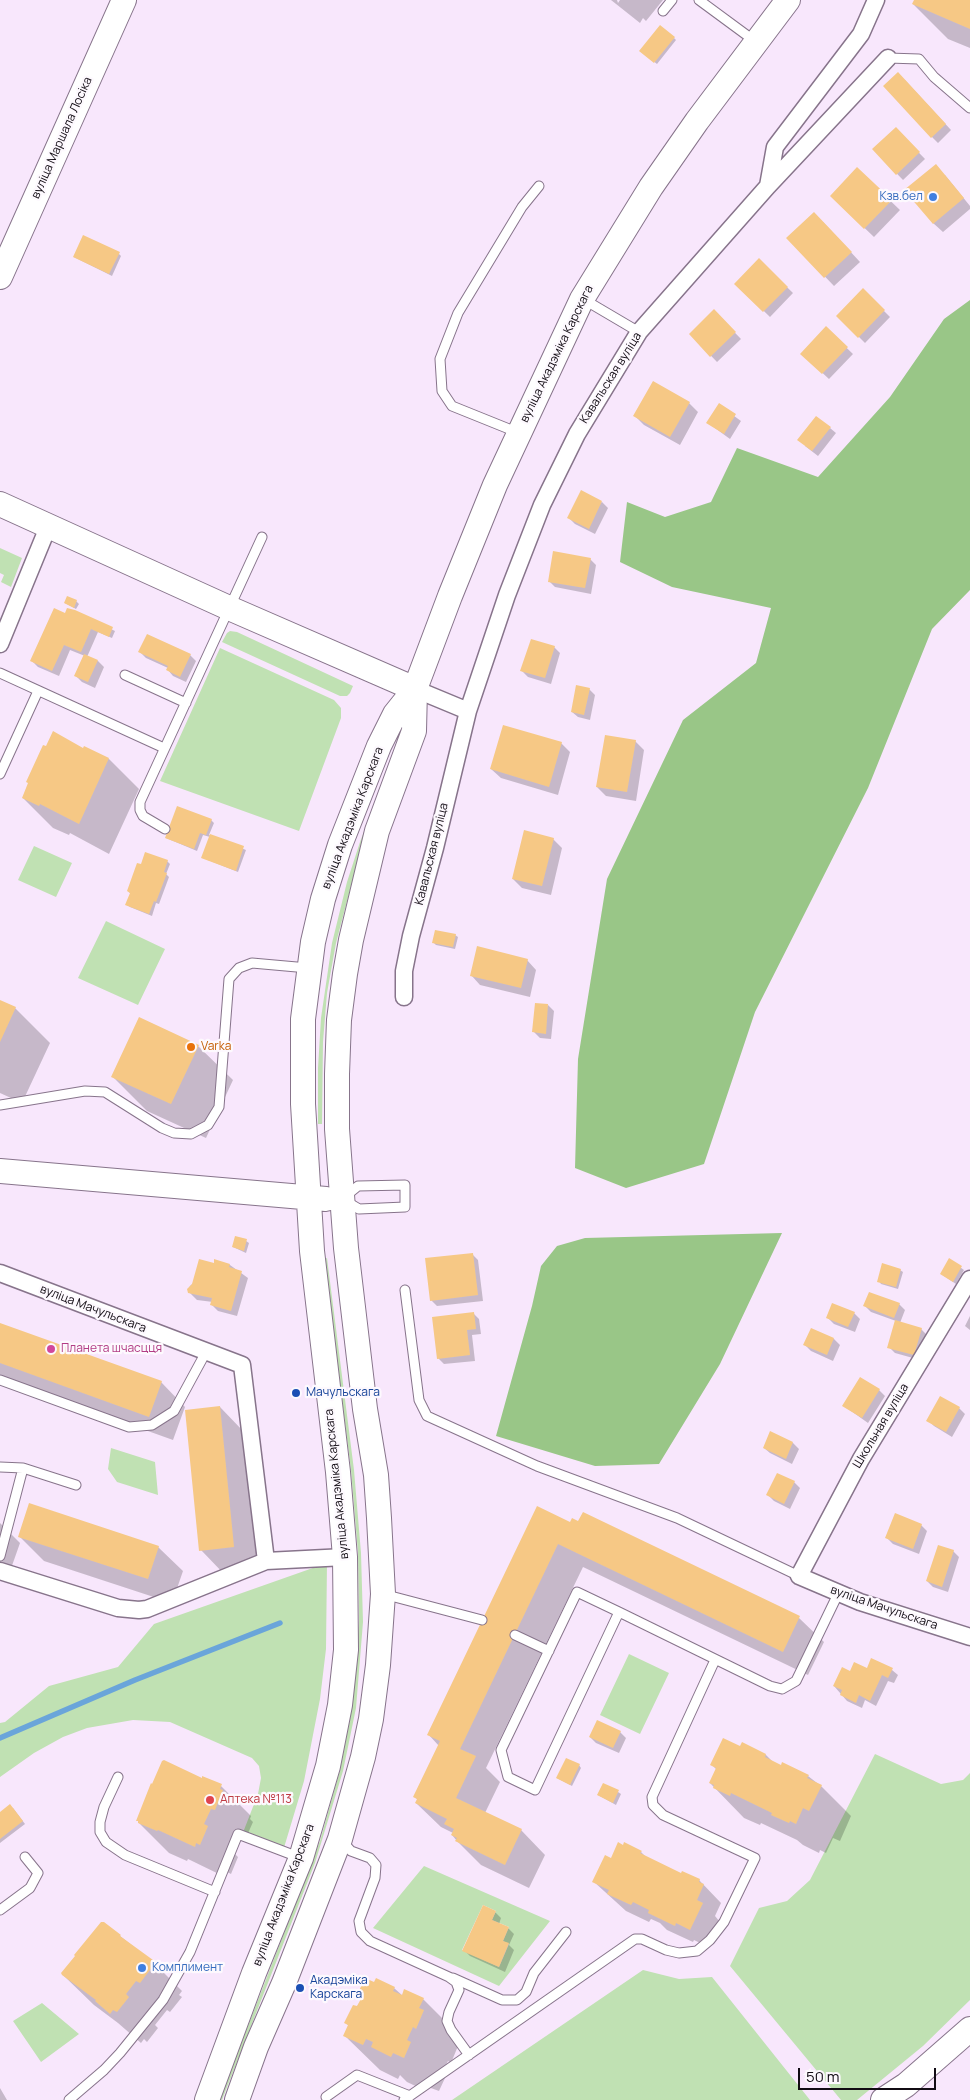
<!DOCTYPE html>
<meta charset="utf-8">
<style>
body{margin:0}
#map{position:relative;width:970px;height:2100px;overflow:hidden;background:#f8e7fc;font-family:Manrope,sans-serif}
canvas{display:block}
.scale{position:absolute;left:798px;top:2068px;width:138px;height:22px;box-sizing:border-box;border:2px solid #110b13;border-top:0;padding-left:6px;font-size:15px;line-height:18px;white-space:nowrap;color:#110b13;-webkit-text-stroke:4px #fdf9fe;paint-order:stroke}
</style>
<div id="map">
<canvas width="970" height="2100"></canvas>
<div class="scale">50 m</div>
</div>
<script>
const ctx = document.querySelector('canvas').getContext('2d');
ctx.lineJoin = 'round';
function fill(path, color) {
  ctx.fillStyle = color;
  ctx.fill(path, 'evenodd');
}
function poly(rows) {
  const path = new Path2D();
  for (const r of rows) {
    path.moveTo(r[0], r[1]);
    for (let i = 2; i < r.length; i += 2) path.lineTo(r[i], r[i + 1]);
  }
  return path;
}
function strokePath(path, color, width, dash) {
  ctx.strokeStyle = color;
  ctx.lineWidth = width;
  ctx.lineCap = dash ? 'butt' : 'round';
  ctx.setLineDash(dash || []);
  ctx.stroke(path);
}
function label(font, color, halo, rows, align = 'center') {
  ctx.font = font + ' Manrope,sans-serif';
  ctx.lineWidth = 4.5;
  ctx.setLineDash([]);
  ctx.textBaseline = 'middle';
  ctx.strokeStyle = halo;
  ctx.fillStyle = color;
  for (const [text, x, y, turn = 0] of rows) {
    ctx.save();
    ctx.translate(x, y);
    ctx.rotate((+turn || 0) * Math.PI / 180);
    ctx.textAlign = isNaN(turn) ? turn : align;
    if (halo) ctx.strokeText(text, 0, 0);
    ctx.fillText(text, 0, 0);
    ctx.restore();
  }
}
const green = poly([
 [0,548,22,558,11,587,1,582,4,575,0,573],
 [230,631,237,632,353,686,350,693,347,696,340,696,222,642,227,633],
 [220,648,334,700,341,708,341,718,299,831,160,781],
 [398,742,357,863,336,943,327,993,323,1042,322,1124,318,1124,318,1068,321,1018,332,943,347,882,360,842],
 [34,846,72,863,56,897,18,880],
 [106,921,165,949,138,1005,78,978],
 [327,1258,354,1470,361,1553,363,1622,356,1708,343,1771,315,1863,222,2100,219,2100,320,1841,340,1770,352,1708,359,1622,358,1553,351,1470,324,1259],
 [111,1448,155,1462,158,1495,117,1482,108,1469],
 [327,1563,326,1649,320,1699,304,1781,283,1851,242,1835,258,1794,261,1778,259,1766,252,1758,170,1722,133,1720,87,1728,63,1737,34,1753,0,1777,0,1723,5,1722,49,1686,118,1667,154,1624],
 [629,1654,669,1673,640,1734,600,1715],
 [875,1754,941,1784,963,1780,970,1773,970,2000,923,2046,857,2100,841,2100,730,1966,759,1908,787,1901,810,1880],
 [424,1866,550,1921,499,1986,373,1928],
 [483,1905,496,1911,492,1920,509,1927,503,1941,509,1944,499,1967,462,1950],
 [643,1970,679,1979,712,1977,810,2100,452,2100],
 [42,2003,79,2034,41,2062,13,2021]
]);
const forest = poly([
 [970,300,970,590,932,629,868,788,755,1012,704,1164,626,1188,575,1168,578,1059,607,879,683,720,756,663,771,608,672,587,620,562,627,502,665,517,711,502,737,448,818,477,890,397,944,319],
 [782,1233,720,1364,659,1464,595,1466,496,1436,532,1306,541,1266,557,1246,585,1238]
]);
const shadow = poly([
 [611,0,617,0,618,3,620,0,663,0,646,21,643,18,640,23],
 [915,0,970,0,970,48,948,39,913,4],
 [674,38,676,40,657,64,643,53],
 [904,79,951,130,938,143,932,137],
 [896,129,925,159,903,180,874,150],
 [857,169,900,210,874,237,831,196],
 [945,175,970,206,970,209,943,232,933,223],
 [823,222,860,262,834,286,788,238],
 [119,254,121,256,112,276,74,257],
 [759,260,793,293,770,317,736,284],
 [863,290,890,317,865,343,838,316],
 [714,311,741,339,717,362,690,334],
 [826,328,853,354,829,379,802,354],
 [689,403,698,412,680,445,644,425,635,416],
 [719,405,741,421,730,439,708,423],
 [830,428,836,433,818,456,805,446],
 [602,502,608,508,595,534,575,524,569,518],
 [590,559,596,565,591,594,555,587,549,581],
 [76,601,79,604,76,609,65,603],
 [76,612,115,631,112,638,98,632,87,657,98,661,104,667,95,688,82,682,76,676,85,656,70,650,59,676,38,667,32,661],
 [554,647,560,653,551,684,528,677,522,671],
 [140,652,190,655,196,661,186,682,173,676,168,670,168,668,146,658],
 [589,689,595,695,590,720,578,717,572,712],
 [635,741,644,750,636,801,606,796,597,787],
 [561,743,570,752,558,795,501,778,491,769],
 [85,748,109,759,139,789,109,854,70,833,69,835,53,828,23,798],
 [211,820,214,823,209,835,246,850,238,872,203,858,210,837,203,835,197,851,166,838],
 [553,839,562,848,551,895,522,888,513,879],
 [167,861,170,864,166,874,169,877,159,904,156,903,152,916,130,907,127,905,131,894,128,891,141,865],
 [455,935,458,937,455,949,436,945,433,942],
 [527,960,536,970,530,997,480,985,471,975],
 [0,1001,15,1008,50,1043,22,1103,0,1093],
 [548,1005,554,1011,551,1039,540,1038,534,1032],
 [198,1046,233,1080,206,1138,147,1111,113,1077],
 [246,1241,249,1243,246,1253,233,1247],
 [472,1254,478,1260,483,1301,437,1306,431,1300],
 [950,1260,964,1270,956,1284,941,1274],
 [215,1261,230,1265,248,1278,237,1316,218,1311,212,1305,213,1302,197,1300,188,1291,190,1286,214,1264],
 [900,1270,903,1272,898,1289,881,1284,879,1281],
 [899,1304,905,1310,900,1323,921,1329,927,1335,920,1360,895,1353,889,1347,896,1321,871,1312,865,1306],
 [473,1313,479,1319,481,1334,472,1335,475,1361,444,1364,438,1358],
 [854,1313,860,1319,855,1332,834,1324,828,1318],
 [970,1316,970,1330,965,1326],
 [0,1325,161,1382,185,1407,173,1440,0,1378],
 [811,1330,834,1339,840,1345,833,1361,811,1351,805,1345],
 [879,1390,885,1396,868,1423,844,1406],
 [220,1407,244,1432,258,1571,225,1575,201,1550],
 [959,1408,965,1414,952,1437,934,1426,928,1420],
 [771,1433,793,1443,799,1449,792,1464,770,1453,764,1448],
 [794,1482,800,1488,790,1509,774,1501,768,1495],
 [0,1523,20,1543,8,1577,0,1575],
 [571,1523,799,1618,824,1642,808,1675,583,1567,486,1768,500,1782,485,1813,521,1830,545,1855,529,1888,481,1865,457,1841,452,1835,453,1833,441,1827,416,1803,418,1800,415,1797,439,1746,428,1734],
 [921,1525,927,1531,919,1554,893,1544,887,1538],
 [19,1536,158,1547,183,1571,172,1603,44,1561],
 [953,1551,959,1557,948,1592,933,1587,927,1581],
 [867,1670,892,1670,898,1675,894,1683,888,1681,876,1706,865,1700,862,1708,847,1701,834,1686,851,1673],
 [620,1732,626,1738,619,1753,596,1743,590,1737],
 [740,1747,766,1755,774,1763,808,1776,821,1786,851,1816,840,1841,833,1838,826,1853,820,1850,819,1853,803,1845,797,1840,761,1823,760,1825,744,1818,710,1783,717,1770,711,1764],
 [579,1765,581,1768,572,1786,557,1778],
 [202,1780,221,1786,251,1816,250,1819,253,1822,245,1840,241,1838,235,1854,238,1857,231,1874,227,1872,225,1877,188,1859,187,1861,169,1853,139,1823],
 [618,1792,621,1794,616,1805,598,1795],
 [13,1808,25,1824,0,1843,0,1813],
 [641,1852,647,1858,682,1875,699,1880,721,1903,715,1916,720,1922,708,1947,694,1940,693,1942,667,1930,660,1923,651,1919,649,1922,626,1911,593,1881,612,1859],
 [495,1912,501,1918,499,1924,508,1928,514,1934,509,1945,514,1950,505,1972,470,1956,464,1950],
 [120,1936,152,1961,182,1991,179,1995,182,1997,170,2012,167,2010,155,2025,158,2028,147,2042,144,2039,141,2043,118,2023,94,2005,63,1975],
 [375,1984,394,1988,403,1996,423,1999,458,2034,454,2042,458,2046,451,2063,448,2061,441,2075,445,2078,439,2091,428,2087,426,2091,407,2082,400,2075,398,2079,380,2070,345,2036,349,2026,346,2023,362,1999,358,1995],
 [0,2088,7,2100,0,2100]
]);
const stream = poly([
 [0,1738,135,1680,280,1623]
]);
const building = poly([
 [914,0,970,0,970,29,912,4],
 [660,25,675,37,654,63,639,51],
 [898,72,946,124,931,138,883,86],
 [896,127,920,152,896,175,872,149],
 [936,164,964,198,933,224,904,190],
 [857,167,892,200,864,229,830,196],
 [814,212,852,252,824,278,786,238],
 [83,235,120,252,109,274,73,257],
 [759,258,788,287,763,312,734,284],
 [863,288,885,310,858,338,836,316],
 [714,309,736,332,710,357,689,334],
 [826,326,848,347,822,374,800,354],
 [653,381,690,402,670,437,633,416],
 [719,403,736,414,724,434,706,423],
 [816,416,831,427,812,451,797,440],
 [581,490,602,501,589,529,567,518],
 [553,551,591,558,585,588,548,582],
 [67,596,77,600,74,608,64,603],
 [54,608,65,613,67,608,75,610,113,627,109,637,91,629,81,652,64,645,52,671,30,661],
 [147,634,191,654,180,677,166,670,168,666,138,652],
 [531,639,555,646,545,678,520,671],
 [84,654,98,660,88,682,74,676],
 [576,685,590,688,584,715,571,712],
 [503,725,562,742,549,787,490,769],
 [53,731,83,748,84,746,109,758,79,824,40,804,39,806,22,798,28,783,26,782,43,745,46,746],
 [605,735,636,740,627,792,596,787],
 [177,806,212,819,206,835,200,833,194,849,165,838],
 [524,830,554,838,542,886,512,879],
 [210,834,244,846,236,871,201,858],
 [145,852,168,860,164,872,167,873,156,902,154,901,149,914,125,905,130,893,127,891,137,863,141,864],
 [435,930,456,934,453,947,432,943],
 [477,946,528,959,521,988,470,976],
 [0,1000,16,1007,0,1042],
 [535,1003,548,1004,546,1034,532,1032],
 [139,1017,199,1045,171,1104,111,1077],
 [235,1236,247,1239,244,1251,232,1247],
 [473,1253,478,1295,430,1301,425,1258],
 [949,1258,962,1266,953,1282,940,1274],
 [199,1259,214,1263,214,1259,230,1264,229,1267,242,1271,231,1311,210,1305,212,1298,188,1293,187,1289,192,1284],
 [882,1263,901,1269,896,1287,877,1282],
 [869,1292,900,1303,894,1318,863,1306],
 [832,1303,855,1312,848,1327,826,1318],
 [474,1312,476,1329,467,1330,470,1355,437,1359,432,1317],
 [895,1320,922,1328,914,1355,887,1348],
 [0,1323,162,1381,149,1417,0,1363],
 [811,1328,834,1338,827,1355,803,1345],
 [860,1377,880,1389,862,1418,842,1406],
 [940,1396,960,1407,946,1432,926,1421],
 [220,1406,234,1547,199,1551,185,1410],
 [770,1431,793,1442,786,1459,763,1448],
 [777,1473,795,1481,784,1504,766,1495],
 [29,1503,159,1546,148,1579,18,1537],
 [537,1506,570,1522,572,1518,578,1521,583,1512,800,1616,783,1652,558,1544,460,1749,476,1756,456,1798,522,1829,505,1865,455,1841,457,1838,451,1835,454,1829,444,1824,447,1819,415,1803,417,1799,413,1797,440,1741,427,1735],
 [895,1513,922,1524,913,1549,885,1538],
 [938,1545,954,1550,942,1587,926,1581],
 [871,1658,893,1668,888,1678,882,1675,870,1701,859,1695,856,1703,840,1695,842,1690,833,1686,842,1667,850,1671,854,1662,867,1668],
 [597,1720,621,1731,613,1748,589,1737],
 [723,1738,740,1746,742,1742,766,1754,765,1757,781,1765,782,1762,809,1775,807,1778,822,1785,809,1811,803,1808,796,1824,790,1821,789,1823,771,1815,772,1813,731,1793,730,1796,713,1788,714,1785,709,1783,716,1768,710,1765],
 [566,1758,580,1764,570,1785,556,1778],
 [164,1760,202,1778,202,1776,222,1784,220,1789,223,1790,215,1810,211,1809,204,1824,208,1826,200,1845,196,1843,195,1847,158,1830,157,1831,138,1823,138,1821,136,1821,151,1783,152,1784,162,1761],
 [603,1783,619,1790,613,1803,597,1795],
 [10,1804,23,1821,0,1839,0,1812],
 [618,1842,623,1845,624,1842,642,1851,640,1853,681,1873,682,1871,700,1879,699,1882,704,1884,697,1900,703,1903,690,1930,676,1923,675,1926,648,1913,649,1910,633,1902,631,1905,607,1894,609,1890,592,1882,605,1855,611,1858],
 [483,1905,496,1911,492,1920,509,1927,503,1941,509,1943,499,1967,462,1951],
 [101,1922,104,1922,121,1935,120,1936,153,1960,150,1964,153,1966,140,1983,136,1981,126,1994,129,1997,117,2012,113,2010,110,2014,95,2001,96,2000,62,1975,61,1973,75,1956,74,1955],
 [365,1978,374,1982,376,1978,395,1987,393,1991,402,1995,404,1989,424,1998,419,2008,424,2010,416,2029,413,2027,407,2040,411,2042,404,2058,393,2053,391,2057,371,2047,373,2042,366,2039,363,2045,343,2036,348,2025,344,2023,353,2005,357,2006,362,1997,357,1995]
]);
const lane = poly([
 [699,0,756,42],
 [663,11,672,0],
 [888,58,919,59,934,77,970,108],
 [583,299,639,332],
 [519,433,452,406,442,391,440,359,458,313,522,207,539,186],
 [0,673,164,748],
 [125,675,186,703],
 [0,774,38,691],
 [165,829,143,816,140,810,140,802,262,537],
 [0,1105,85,1091,105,1092,162,1128,174,1133,191,1134,208,1125,219,1107,229,979,239,968,252,963,308,968],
 [405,1185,405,1207,359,1209,342,1199,358,1186,405,1185],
 [405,1290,419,1400,427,1416,537,1466,677,1518,799,1576],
 [0,1380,129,1427,152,1425,174,1411,206,1352],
 [0,1467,23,1468,76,1485],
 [0,1556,23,1468],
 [383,1594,482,1620],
 [619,1612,535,1790,508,1777,501,1750,577,1592,619,1612,770,1686,782,1689,796,1681,838,1594],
 [515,1635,549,1651],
 [118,1777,104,1807,100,1822,100,1832,106,1842,125,1855,215,1892],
 [342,1841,351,1851,370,1858,376,1865,375,1878,359,1921,361,1932,370,1941,449,1977,456,1982,459,1990,449,2012,447,2021,451,2030,469,2055],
 [0,1910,30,1888,38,1873,25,1857],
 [453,1978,502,2000,517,2000,526,1992,534,1973,566,1932],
 [326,2097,357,2075,410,2096],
 [69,2100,104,2070,120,2053,163,2000,190,1952,238,1834,301,1858],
 [404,2100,635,1939,642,1939,666,1950,679,1953,697,1951,710,1940,724,1922,755,1858,663,1815,653,1805,652,1797,715,1660]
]);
const street = poly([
 [768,186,775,147,861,34,876,0],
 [0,644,48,527],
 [415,689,468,711],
 [404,997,404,971,411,936,435,848,468,711,507,595,542,505,577,434,639,332,768,186,888,58],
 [0,1273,242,1365,266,1561],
 [970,1279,861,1459,799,1576,860,1602,970,1637],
 [0,1571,118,1608,139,1610,147,1609,266,1561,345,1557]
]);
const secondary = poly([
 [0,277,124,0],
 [0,504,229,608,415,689],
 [0,1171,326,1199],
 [207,2100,254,1973,301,1858,328,1766,340,1705,346,1650,345,1557,338,1472,312,1251,303,1104,303,1019,313,942,323,899,340,845,379,746,395,714,415,689],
 [237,2100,256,2047,284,1983,340,1839,363,1757,371,1719,378,1665,383,1594,379,1518,376,1475,365,1409,346,1248,337,1129,337,1074,339,1020,345,974,351,940,377,831,414,731,415,689,450,596,495,485,582,299,651,187,697,121,788,0],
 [883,2100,906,2085,970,2029]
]);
const markers = [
 [933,197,5,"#3f7fe0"],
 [191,1047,5,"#e8710a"],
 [51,1349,5,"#d1479c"],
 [296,1393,5,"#1a4fb4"],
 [210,1800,5,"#e0444e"],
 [142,1968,5,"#3f7fe0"],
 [300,1988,5,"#1a4fb4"]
];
const streetNames = [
 ["вуліца Маршала Лосіка",62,138,-66],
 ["вуліца Акадэміка Карскага",557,354,-64],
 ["Кавальская вуліца",611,378,-58],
 ["вуліца Акадэміка Карскага",353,818,-69],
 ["Кавальская вуліца",432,854,-76],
 ["вуліца Мачульскага",93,1309,21],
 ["Школьная вуліца",881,1426,-59],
 ["вуліца Акадэміка Карскага",337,1484,-96],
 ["вуліца Мачульскага",884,1608,19],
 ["вуліца Акадэміка Карскага",284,1895,-69]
];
const shopNames = [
 ["Кзв.бел",923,197],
 ["Комплимент",152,1968,"left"]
];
const foodNames = [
 ["Varka",201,1047]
];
const hotelNames = [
 ["Планета шчасцця",61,1349]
];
const transitNames = [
 ["Мачульскага",306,1393],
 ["Акадэміка",310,1981],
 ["Карскага",310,1995]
];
const healthNames = [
 ["Аптека №113",220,1800]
];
fill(green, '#c0e1b3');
fill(forest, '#99c687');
fill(shadow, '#0003');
strokePath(stream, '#6aa5da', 5.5);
fill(building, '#f6c885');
strokePath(lane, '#87748b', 11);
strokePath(street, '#87748b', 19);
strokePath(secondary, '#87748b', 26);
strokePath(lane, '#fff', 9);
strokePath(street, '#fff', 16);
strokePath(secondary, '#fff', 24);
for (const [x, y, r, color] of markers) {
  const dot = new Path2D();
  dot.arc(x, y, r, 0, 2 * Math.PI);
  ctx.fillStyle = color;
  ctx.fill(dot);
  strokePath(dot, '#fdf9fe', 2);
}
label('12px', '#110b13', '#fdf9fe', streetNames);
label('12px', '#366cbe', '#fdf9fe', shopNames, 'right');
label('12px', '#c56008', '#fdf9fe', foodNames, 'left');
label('12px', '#b23c85', '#fdf9fe', hotelNames, 'left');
label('12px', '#164399', '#fdf9fe', transitNames, 'left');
label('12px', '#be3a42', '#fdf9fe', healthNames, 'left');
</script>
